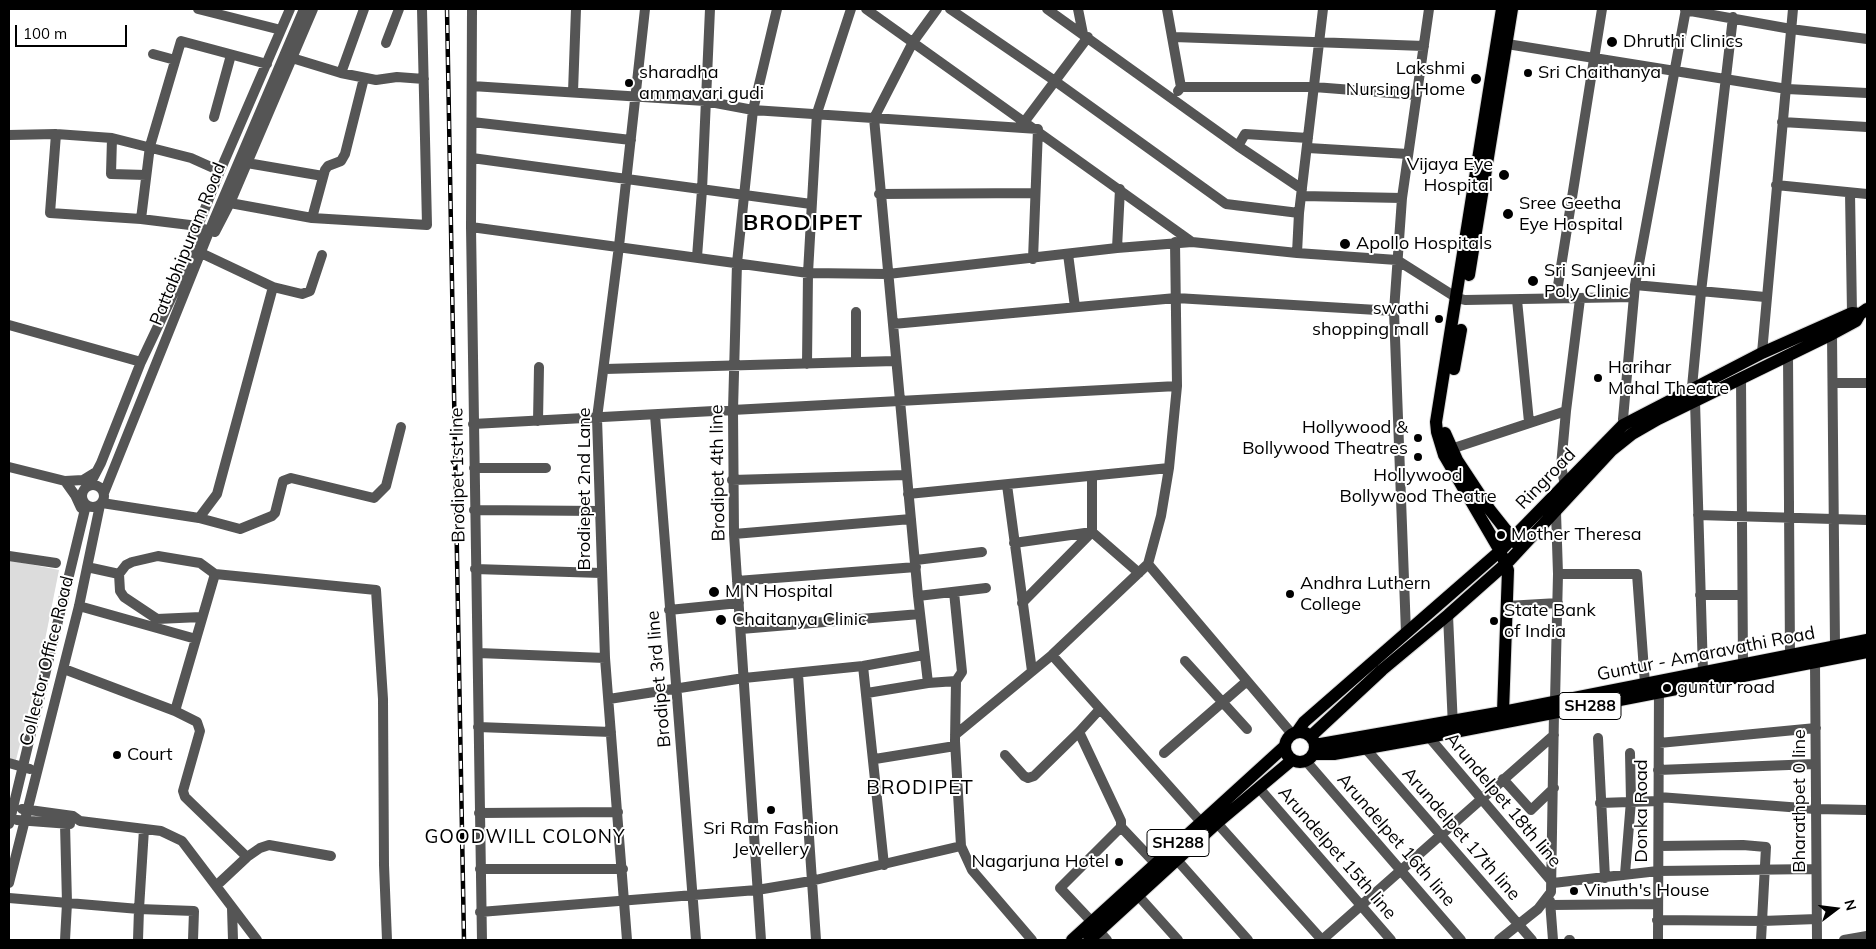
<!DOCTYPE html>
<style>
body{margin:0}
#map{position:relative;width:1876px;height:949px;overflow:hidden;background:#fff;font-family:Mulish,sans-serif}
canvas{display:block}
.frame{position:absolute;inset:0;border:10px solid #000;pointer-events:none}
.north{position:absolute;left:1811px;top:884px;width:50px;height:50px;-webkit-text-stroke:4px #fff;paint-order:stroke;rotate:75deg;font-size:14px;font-weight:700;line-height:20px;text-align:center;color:#000}
.north::after{content:'';display:block;margin:auto;width:18px;height:22px;background:#000;clip-path:polygon(50% 0,100% 100%,50% 72%,0 100%)}
.scale{position:absolute;left:15px;top:25px;width:112px;height:22px;box-sizing:border-box;border:2px solid #000;border-top:0;padding-left:6px;font-size:15px;line-height:18px;white-space:nowrap;color:#000;-webkit-text-stroke:4px #fff;paint-order:stroke}
</style>
<div id="map">
<canvas width="1876" height="949"></canvas>
<div class="frame"></div>
<div class="north">N</div>
<div class="scale">100 m</div>
</div>
<script>
const ctx = document.querySelector('canvas').getContext('2d');
ctx.lineJoin = 'round';
function fill(path, color) {
  ctx.fillStyle = color;
  ctx.fill(path, 'evenodd');
}
function poly(rows) {
  const path = new Path2D();
  for (const r of rows) {
    if (r.length === 3) {
      path.moveTo(r[0] + r[2], r[1]);
      path.arc(r[0], r[1], r[2], 0, 2 * Math.PI);
      continue;
    }
    path.moveTo(r[0], r[1]);
    for (let i = 2; i < r.length; i += 2) path.lineTo(r[i], r[i + 1]);
  }
  return path;
}
function strokePath(path, color, width, dash) {
  ctx.strokeStyle = color;
  ctx.lineWidth = width;
  ctx.lineCap = dash ? 'butt' : 'round';
  ctx.setLineDash(dash || []);
  ctx.stroke(path);
}
function label(font, color, halo, rows, align = 'center') {
  ctx.font = font + ' Mulish,sans-serif';
  ctx.lineWidth = 4;
  ctx.setLineDash([]);
  ctx.textBaseline = 'middle';
  ctx.strokeStyle = halo;
  ctx.fillStyle = color;
  for (const [text, x, y, turn = 0] of rows) {
    ctx.save();
    ctx.translate(x, y);
    ctx.rotate((+turn || 0) * Math.PI / 180);
    ctx.textAlign = isNaN(turn) ? turn : align;
    if (halo) ctx.strokeText(text, 0, 0);
    ctx.fillText(text, 0, 0);
    ctx.restore();
  }
}
const green = poly([
 [9,560,59,570,40,665,16,760,9,758]
]);
const minor = poly([
 [198,9,281,30],
 [472,9,471,227,482,940],
 [866,9,1192,242],
 [937,9,913,42,874,118,918,596,928,683,956,681,955,741,961,846,972,870,1032,940],
 [950,9,1055,81,1226,204,1299,213],
 [1047,9,1238,146,1302,189],
 [1078,9,1083,34],
 [1167,9,1181,87,1178,91],
 [1685,10,1791,29,1867,39],
 [1174,37,1424,46],
 [386,43,399,9],
 [1507,44,1787,89,1867,93],
 [153,54,175,60],
 [292,58,341,73,376,80,397,77,424,79],
 [341,73,364,9],
 [472,86,705,101,753,110,1038,129,1033,259],
 [1181,87,1314,87,1417,95],
 [573,92,576,9],
 [214,117,231,55],
 [1025,121,1088,37],
 [472,122,631,140],
 [1782,122,1867,127],
 [56,134,50,213,141,219,198,226],
 [9,135,56,134,112,138,191,158,220,171],
 [112,138,111,174,146,175],
 [1238,146,1245,134,1308,138],
 [1308,148,1408,154],
 [472,158,811,204],
 [247,163,323,176],
 [1776,185,1867,194],
 [1850,193,1852,313],
 [879,194,1035,193],
 [1302,196,1402,198],
 [230,203,312,218,427,225,422,9],
 [312,218,325,170,328,166,341,161,345,154,364,78],
 [141,219,150,146,181,41,267,64],
 [471,227,808,273,888,274,1117,248,1192,242,1297,253,1397,260,1457,298,1465,300,1634,297],
 [215,232,230,203,313,9],
 [197,237,198,226,220,171,290,9],
 [1117,248,1120,189],
 [201,253,273,287,302,294,310,291,322,255],
 [1297,253,1299,213,1323,9],
 [1068,254,1075,307],
 [697,257,702,190,710,9],
 [1635,285,1765,297],
 [1556,298,1602,9],
 [1517,300,1529,422],
 [856,312,856,360],
 [893,324,1176,298,1394,311],
 [9,325,141,362],
 [1832,334,1835,646],
 [1762,353,1793,9],
 [1788,355,1790,655],
 [807,364,808,273,817,113,851,9],
 [605,369,895,361],
 [1741,378,1743,664],
 [1833,383,1867,383],
 [1692,387,1701,292,1733,17],
 [1695,401,1703,672],
 [655,415,696,940],
 [538,421,539,367],
 [473,424,1177,386],
 [1625,430,1623,419,1635,285,1686,9],
 [1451,449,1566,411],
 [9,467,65,481,83,480,96,472],
 [474,468,546,468],
 [1092,476,1092,532,1139,573],
 [732,480,906,475],
 [65,481,75,495,81,508],
 [1007,485,1032,671],
 [1565,485,1561,466,1566,411,1580,299],
 [93,496,11],
 [89,486,101,463,141,362,204,229],
 [104,493,213,222,304,9],
 [908,494,1169,468],
 [102,503,199,518,217,494,273,287],
 [474,510,600,511],
 [1698,515,1867,520],
 [199,518,240,529,272,516,275,513,283,481,291,478,374,498,386,486,401,427],
 [734,534,911,519],
 [1014,543,1092,532,1022,603],
 [9,556,56,563],
 [916,560,982,552],
 [1148,564,1292,734],
 [87,567,119,574],
 [475,569,601,573],
 [1558,574,1637,574,1645,684],
 [737,581,916,567],
 [954,592,962,672,956,681],
 [1700,595,1742,595],
 [918,596,986,588],
 [79,606,196,639],
 [1507,606,1558,603],
 [669,610,739,603],
 [1448,615,1453,727],
 [201,617,157,619,124,597,120,591,119,574,126,565,132,562,158,556,200,563,215,574],
 [741,629,920,614],
 [1406,633,1394,311,1402,198,1429,9],
 [478,653,605,658],
 [1052,655,1201,822],
 [1185,661,1247,729],
 [1815,662,1817,940],
 [863,666,884,865],
 [64,669,175,711,197,722,200,731,183,791,185,797,247,857],
 [798,674,816,940],
 [867,693,928,683],
 [609,699,744,678,863,666,924,655],
 [1555,701,1558,574,1556,512],
 [175,711,215,574,376,590,383,699,384,865,387,940],
 [478,727,611,732],
 [1079,732,1100,709],
 [955,735,1052,655,1148,564,1161,516,1169,468,1177,386,1175,242],
 [1429,737,1553,883,1658,871,1816,869],
 [1598,738,1605,878],
 [1659,743,1816,728],
 [1366,749,1532,940],
 [1164,753,1247,681],
 [1005,755,1024,776,1028,778,1034,776,1079,732,1121,821,1121,827,1155,863],
 [875,759,955,746],
 [1306,761,1461,940],
 [9,763,30,769],
 [1658,770,1815,764],
 [1503,779,1531,810,1554,788],
 [1259,788,1391,940],
 [1659,797,1815,809,1867,810],
 [1600,803,1659,801],
 [22,809,73,816,80,821,161,831,182,841,257,940],
 [479,813,618,812],
 [17,820,70,824],
 [1217,823,1322,940],
 [9,824,86,505],
 [1659,846,1743,845,1766,847,1761,940],
 [1177,860,1248,940],
 [480,869,623,869],
 [1625,874,1631,801,1630,753],
 [9,883,79,606,100,505],
 [216,886,247,857,260,848,269,845,331,856],
 [1134,891,1178,940],
 [9,898,139,909,144,829],
 [1550,901,1553,940],
 [1550,905,1658,904],
 [232,908,233,940],
 [480,912,757,890,811,881,961,846],
 [1657,920,1762,921,1817,919],
 [1092,922,1060,888,1121,827],
 [1099,931,1107,940],
 [65,940,67,903,65,824],
 [138,940,139,909,194,911,193,940],
 [627,940,605,658,597,418,619,246,645,9],
 [761,940,734,534,733,410,737,263,753,110,777,9],
 [1322,940,1554,735],
 [1499,940,1538,909,1551,892,1554,713],
 [1569,940,1570,940],
 [1658,940,1659,685],
 [1844,940,1867,936]
]);
const major = poly([
 [1502,9,1436,422,1437,432,1444,455,1500,551,1508,570,1503,712],
 [1469,275,1512,9],
 [1454,369,1461,330],
 [1445,433,1457,460,1490,510,1517,544],
 [1300,747,15],
 [1297,732,1304,722,1500,551,1623,425,1762,353,1852,313,1860,314,1867,309],
 [1311,736,1382,670,1448,615,1510,560,1612,450,1632,434,1658,419,1832,334,1856,321,1860,314],
 [1315,745,1503,712,1867,640],
 [1313,754,1334,754,1429,737,1867,652],
 [1072,940,1284,747],
 [1089,940,1217,823,1292,760]
]);
const rail = poly([
 [447,9,464,940]
]);
const markers = [
 [1612,42,6,"#000"],
 [1528,73,5,"#000"],
 [1476,79,6,"#000"],
 [629,83,5,"#000"],
 [1504,175,6,"#000"],
 [1508,214,6,"#000"],
 [1345,244,6,"#000"],
 [1533,281,6,"#000"],
 [1439,319,5,"#000"],
 [1598,378,5,"#000"],
 [1418,438,5,"#000"],
 [1418,457,5,"#000"],
 [1501,535,5,"#000"],
 [714,592,6,"#000"],
 [1290,594,5,"#000"],
 [721,620,6,"#000"],
 [1494,621,5,"#000"],
 [1667,688,5,"#000"],
 [117,755,5,"#000"],
 [771,810,5,"#000"],
 [1119,862,5,"#000"],
 [1574,891,5,"#000"]
];
const shields = [
 [1590,706,62],
 [1178,843,62]
];
const shieldNames = [
 ["SH288",1590,706],
 ["SH288",1178,843]
];
const poiNames = [
 ["Dhruthi Clinics",1623,42],
 ["Lakshmi",1465,69,"right"],
 ["Nursing Home",1465,90,"right"],
 ["sharadha",639,73],
 ["ammavari gudi",639,94],
 ["Sri Chaithanya",1538,73],
 ["Vijaya Eye",1493,165,"right"],
 ["Hospital",1493,186,"right"],
 ["Sree Geetha",1519,204],
 ["Eye Hospital",1519,225],
 ["Apollo Hospitals",1356,244],
 ["Sri Sanjeevini",1544,271],
 ["Poly Clinic",1544,292],
 ["swathi",1429,309,"right"],
 ["shopping mall",1429,330,"right"],
 ["Harihar",1608,368],
 ["Mahal Theatre",1608,389],
 ["Hollywood &",1408,428,"right"],
 ["Bollywood Theatres",1408,449,"right"],
 ["Hollywood",1418,476,"center"],
 ["Bollywood Theatre",1418,497,"center"],
 ["Mother Theresa",1511,535],
 ["Andhra Luthern",1300,584],
 ["College",1300,605],
 ["M N Hospital",725,592],
 ["State Bank",1504,611],
 ["of India",1504,632],
 ["Chaitanya Clinic",732,620],
 ["guntur road",1677,688],
 ["Court",127,755],
 ["Sri Ram Fashion",771,829,"center"],
 ["Jewellery",771,850,"center"],
 ["Nagarjuna Hotel",1109,862,"right"],
 ["Vinuth's House",1584,891]
];
const streetNames = [
 ["Pattabhipuram Road",188,244,-68],
 ["Brodipet 4th line",718,473,-91],
 ["Brodipet 1st line",458,475,-91],
 ["Ringroad",1546,479,-46],
 ["Brodiepet 2nd Lane",585,489,-90],
 ["Guntur - Amaravathi Road",1706,654,-11],
 ["Collector Office Road",47,661,-76],
 ["Brodipet 3rd line",659,679,-95],
 ["Arundelpet 18th line",1503,800,50],
 ["Bharathpet 0 line",1800,801,-90],
 ["Donka Road",1642,811,-90],
 ["Arundelpet 17th line",1461,834,49],
 ["Arundelpet 16th line",1396,840,49],
 ["Arundelpet 15th line",1337,853,49]
];
const neighbourhoodNames = [
 ["GOODWILL COLONY",525,837]
];
const quarterNames = [
 ["BRODIPET",920,788]
];
const districtNames = [
 ["BRODIPET",803,223]
];
fill(green, '#dcdcdc');
strokePath(major, '#dbdbdb', 14);
strokePath(minor, '#555', 10);
strokePath(major, '#000', 12);
strokePath(rail, '#000', 4.5);
strokePath(rail, '#fff', 2.5, [8]);
for (const [x, y, r, color] of markers) {
  const dot = new Path2D();
  dot.arc(x, y, r, 0, 2 * Math.PI);
  ctx.fillStyle = color;
  ctx.fill(dot);
  strokePath(dot, '#fff', 2);
}
for (const [x, y, w] of shields) {
  const box = new Path2D();
  box.roundRect(x - w / 2, y - 13.5, w, 27, 4);
  ctx.fillStyle = '#fff';
  ctx.fill(box);
  strokePath(box, '#000', 1);
}
label('bold 16px', '#000', null, shieldNames);
label('18px', '#000', '#fff', poiNames, 'left');
label('18px', '#000', '#fff', streetNames);
ctx.letterSpacing = '1px';
label('19px', '#000', '#fff', neighbourhoodNames);
ctx.letterSpacing = '0px';
ctx.letterSpacing = '1px';
label('20px', '#000', '#fff', quarterNames);
ctx.letterSpacing = '0px';
ctx.letterSpacing = '1px';
label('bold 22px', '#000', '#fff', districtNames);
ctx.letterSpacing = '0px';
</script>
